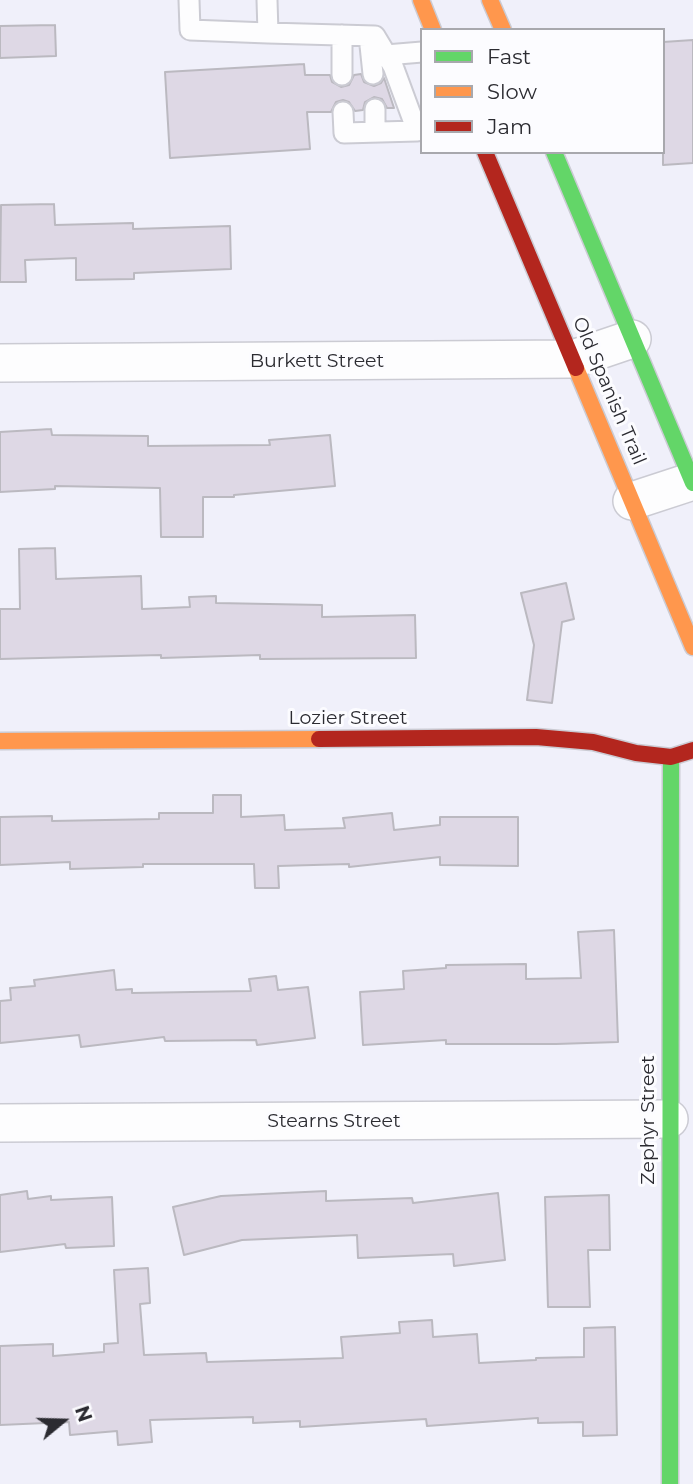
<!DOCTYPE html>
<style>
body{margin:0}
#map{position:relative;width:693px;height:1484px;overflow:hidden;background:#f0f0fa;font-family:Montserrat,sans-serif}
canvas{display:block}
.legend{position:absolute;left:420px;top:28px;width:245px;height:126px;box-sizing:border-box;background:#fcfcff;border:2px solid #a8a8ad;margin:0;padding:9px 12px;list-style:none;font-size:21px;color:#2b2b31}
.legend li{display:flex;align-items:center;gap:14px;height:35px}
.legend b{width:35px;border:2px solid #a8a8ad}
.north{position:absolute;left:28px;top:1386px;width:70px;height:70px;-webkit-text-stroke:5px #fcfcff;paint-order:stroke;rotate:71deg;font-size:19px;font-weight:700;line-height:28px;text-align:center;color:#2b2b31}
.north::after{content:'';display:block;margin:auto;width:24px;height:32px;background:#2b2b31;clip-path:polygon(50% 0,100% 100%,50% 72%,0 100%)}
</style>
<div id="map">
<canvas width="693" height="1484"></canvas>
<ul class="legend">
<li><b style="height:9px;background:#63d668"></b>Fast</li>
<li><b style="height:9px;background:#ff974d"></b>Slow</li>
<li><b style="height:9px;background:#b3261e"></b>Jam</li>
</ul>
<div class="north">N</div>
</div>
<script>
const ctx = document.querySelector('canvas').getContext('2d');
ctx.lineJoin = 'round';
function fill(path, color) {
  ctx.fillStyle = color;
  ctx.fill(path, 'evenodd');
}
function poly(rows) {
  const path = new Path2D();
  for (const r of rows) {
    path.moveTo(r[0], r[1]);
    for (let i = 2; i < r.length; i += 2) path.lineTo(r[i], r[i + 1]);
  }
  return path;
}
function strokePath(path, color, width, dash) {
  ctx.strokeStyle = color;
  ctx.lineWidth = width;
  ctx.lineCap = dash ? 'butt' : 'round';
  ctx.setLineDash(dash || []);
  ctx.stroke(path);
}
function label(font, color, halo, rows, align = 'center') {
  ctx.font = font + ' Montserrat,sans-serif';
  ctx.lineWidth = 6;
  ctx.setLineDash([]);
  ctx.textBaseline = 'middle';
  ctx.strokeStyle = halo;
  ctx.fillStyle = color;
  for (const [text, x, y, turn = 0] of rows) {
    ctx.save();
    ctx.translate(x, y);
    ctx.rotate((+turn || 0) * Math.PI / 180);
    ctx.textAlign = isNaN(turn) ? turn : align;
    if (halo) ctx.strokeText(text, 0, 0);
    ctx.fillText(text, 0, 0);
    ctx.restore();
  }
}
const building = poly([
 [55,25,56,56,0,58,0,26,55,25],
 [693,40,693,163,663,165,663,42,693,40],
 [304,64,305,75,330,75,332,82,341,87,349,85,354,75,361,74,364,82,374,86,381,83,384,78,394,108,387,108,382,99,374,97,365,102,363,110,355,111,349,102,343,100,336,102,331,112,307,112,310,149,170,158,165,72,304,64],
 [54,204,55,225,133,223,133,229,230,226,231,269,134,273,134,279,76,280,76,258,25,260,26,282,0,282,1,205,54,204],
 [51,429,52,435,148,436,148,446,270,445,269,440,330,435,335,486,234,495,234,497,203,497,203,537,161,537,160,488,55,486,55,489,0,492,0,432,51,429],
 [55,548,56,579,141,576,142,609,190,607,189,597,216,596,216,603,322,605,322,617,415,615,416,658,260,659,260,655,161,658,161,655,0,659,0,609,20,609,19,549,55,548],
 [566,583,574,619,562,622,552,703,527,700,534,645,521,593,566,583],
 [213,795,241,795,241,817,284,815,285,830,345,828,343,818,392,813,394,830,440,825,440,817,518,817,518,866,440,865,440,857,349,867,349,864,278,866,279,888,255,888,254,864,143,864,143,867,70,869,70,862,0,865,0,817,52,816,52,821,159,819,159,813,213,813,213,795],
 [614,930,618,1042,556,1044,446,1044,446,1040,363,1045,360,992,404,989,403,971,446,968,446,965,526,964,526,979,581,978,578,932,614,930],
 [114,970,116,990,132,989,132,993,251,991,249,979,276,976,278,990,308,987,315,1038,257,1045,256,1040,165,1041,164,1037,81,1047,79,1035,0,1043,0,1001,11,1000,10,988,35,986,34,980,114,970],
 [27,1191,28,1199,51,1196,51,1200,112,1197,114,1246,66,1248,65,1244,0,1252,0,1195,27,1191],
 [326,1191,326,1201,412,1198,413,1203,498,1193,505,1260,454,1266,453,1254,358,1258,357,1235,242,1240,184,1255,173,1207,221,1196,326,1191],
 [609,1195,610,1250,588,1250,590,1307,548,1307,545,1197,609,1195],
 [148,1268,150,1303,140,1304,144,1355,206,1353,207,1362,343,1358,341,1337,400,1333,399,1322,432,1320,433,1337,477,1334,479,1363,536,1360,536,1358,584,1357,584,1328,615,1327,617,1435,583,1436,583,1422,538,1423,538,1418,427,1426,426,1419,300,1427,300,1421,253,1423,253,1417,150,1420,152,1442,118,1445,117,1431,70,1435,69,1422,0,1425,0,1346,53,1344,53,1356,104,1352,104,1344,118,1343,114,1270,148,1268]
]);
const lane = poly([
 [189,0,190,30,268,33],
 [267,0,268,33,375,36,393,66,417,131,422,130],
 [342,35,342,75],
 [369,36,373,74],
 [386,55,422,52],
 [375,109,375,132],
 [343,112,344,133,417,131]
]);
const street = poly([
 [0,363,573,359,632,339],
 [632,501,693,481],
 [0,1123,669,1119]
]);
const fast = poly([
 [554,152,693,483],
 [670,1484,671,757]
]);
const slow = poly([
 [421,0,433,30],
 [490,0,503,30],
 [576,368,693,647],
 [0,741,319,739]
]);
const jam = poly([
 [485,152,576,368],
 [319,739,536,737,593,742,636,753,671,757,693,750]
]);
const streetNames = [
 ["Burkett Street",317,361],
 ["Old Spanish Trail",609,391,67],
 ["Lozier Street",348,718],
 ["Zephyr Street",648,1120,-90],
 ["Stearns Street",334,1121]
];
fill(building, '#ded8e5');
strokePath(building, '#bbb9c0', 2);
strokePath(lane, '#cbcbd3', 23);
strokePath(street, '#cbcbd3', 40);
strokePath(fast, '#cbcbd3', 19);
strokePath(slow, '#cbcbd3', 19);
strokePath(jam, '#cbcbd3', 19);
strokePath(lane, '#fdfdfe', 19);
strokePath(street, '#fdfdfe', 37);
strokePath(fast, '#63d668', 16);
strokePath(slow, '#ff974d', 16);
strokePath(jam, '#b3261e', 16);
label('19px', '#2b2b31', '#fcfcff', streetNames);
</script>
